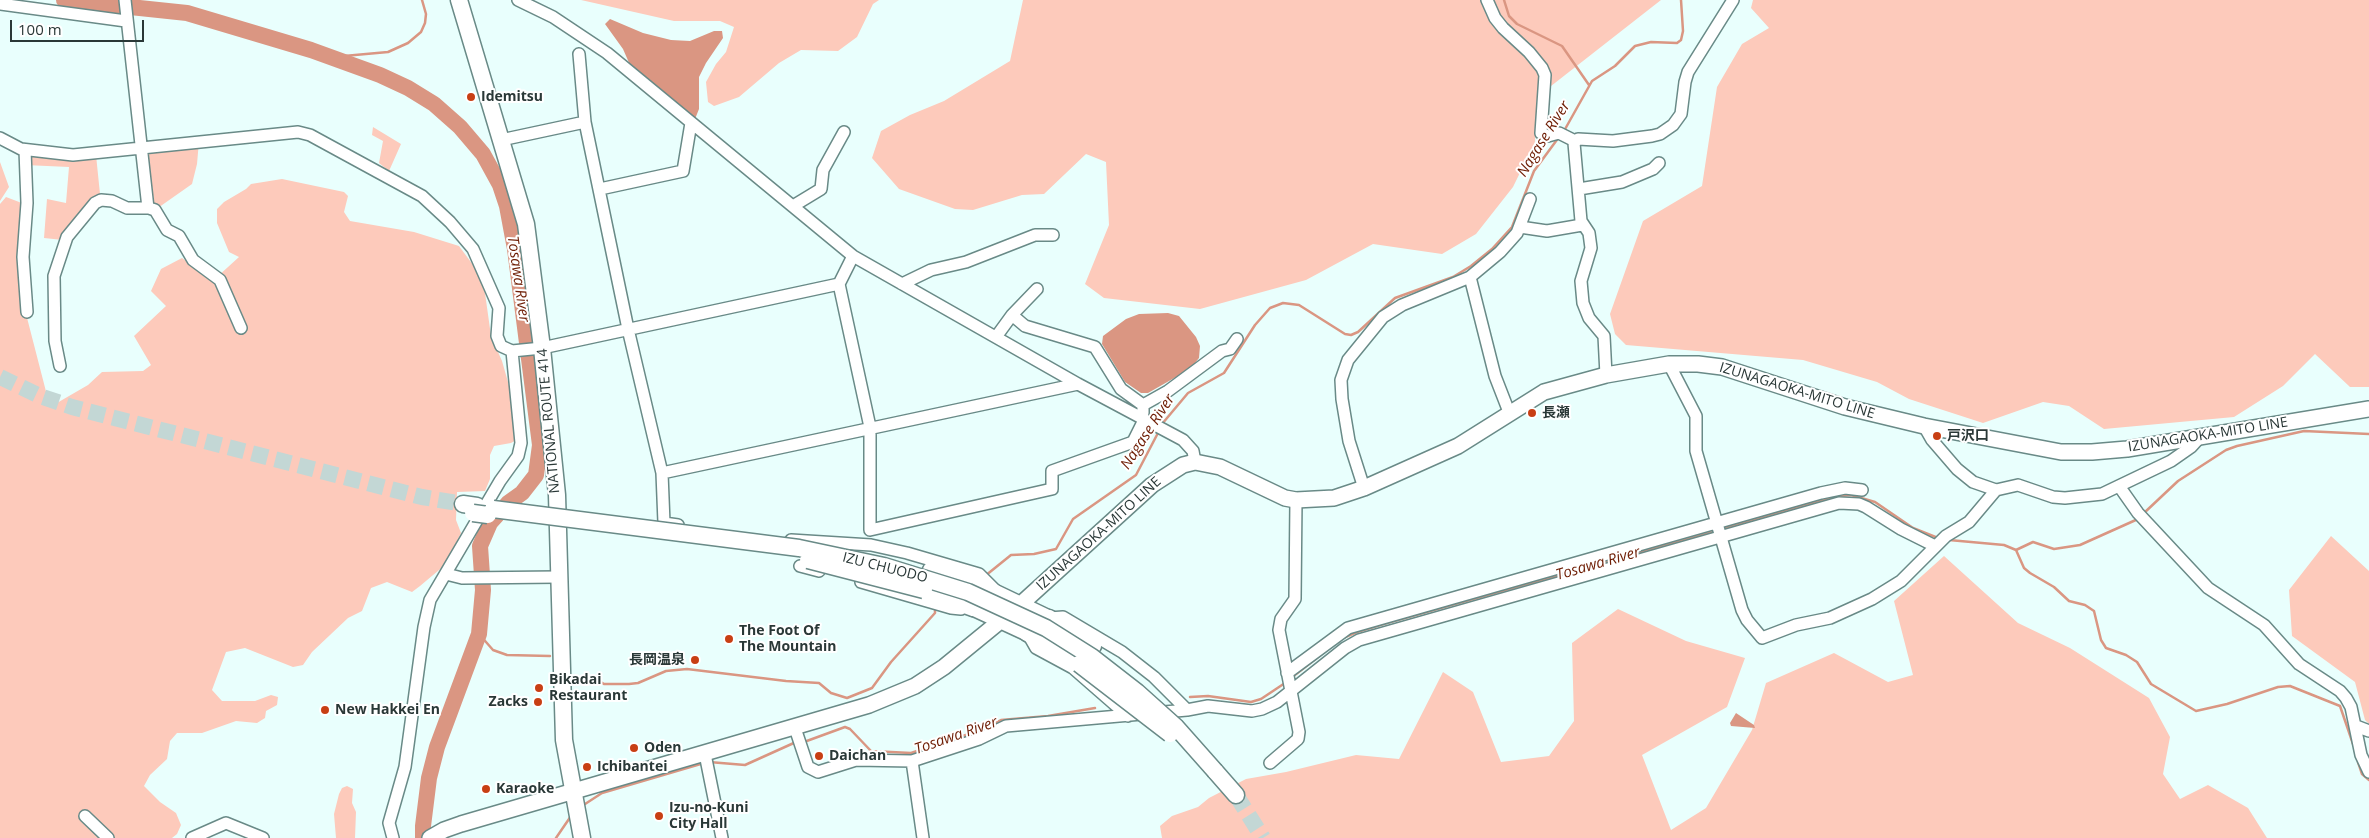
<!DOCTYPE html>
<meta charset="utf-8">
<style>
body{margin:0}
#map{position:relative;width:2369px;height:838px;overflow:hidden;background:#e9fffd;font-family:"Open Sans",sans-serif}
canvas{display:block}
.scale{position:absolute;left:10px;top:20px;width:134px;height:22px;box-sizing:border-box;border:2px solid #2a3837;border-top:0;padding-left:6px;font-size:15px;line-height:18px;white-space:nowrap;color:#2a3837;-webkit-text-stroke:4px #fff;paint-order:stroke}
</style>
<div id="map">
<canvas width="2369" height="838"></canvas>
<div class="scale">100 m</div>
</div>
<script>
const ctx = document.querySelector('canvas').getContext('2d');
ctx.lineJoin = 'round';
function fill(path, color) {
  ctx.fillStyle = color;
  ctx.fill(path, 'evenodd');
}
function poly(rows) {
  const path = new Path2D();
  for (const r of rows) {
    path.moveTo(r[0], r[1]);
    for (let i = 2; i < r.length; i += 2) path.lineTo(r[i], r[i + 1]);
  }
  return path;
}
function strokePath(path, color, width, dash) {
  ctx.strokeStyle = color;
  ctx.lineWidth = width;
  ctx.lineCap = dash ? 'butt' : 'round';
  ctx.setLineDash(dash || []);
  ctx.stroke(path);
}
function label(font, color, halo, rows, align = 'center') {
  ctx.font = font + ' "Open Sans","Noto Sans JP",sans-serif';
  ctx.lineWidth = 4;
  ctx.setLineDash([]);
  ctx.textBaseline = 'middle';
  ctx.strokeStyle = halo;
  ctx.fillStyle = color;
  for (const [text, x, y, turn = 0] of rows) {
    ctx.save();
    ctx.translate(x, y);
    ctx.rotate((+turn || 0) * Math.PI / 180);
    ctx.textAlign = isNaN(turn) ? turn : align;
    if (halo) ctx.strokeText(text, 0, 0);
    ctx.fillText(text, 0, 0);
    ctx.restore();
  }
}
const green = poly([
 [581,0,879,0,873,4,857,37,838,51,801,50,779,63,739,97,714,106,708,102,706,82,716,64,726,52,734,27,720,21,674,21],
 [1023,0,1661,0,1537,97,1535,142,1513,187,1476,234,1442,254,1373,244,1306,280,1200,309,1104,298,1085,284,1109,225,1106,162,1086,154,1044,194,1022,195,973,210,955,209,899,189,872,158,881,131,910,115,944,101,1010,61],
 [1753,0,2369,0,2369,387,2350,387,2315,354,2283,386,2234,417,2104,429,2069,406,2043,402,1983,423,1909,399,1877,382,1803,360,1626,345,1615,334,1610,314,1643,221,1702,186,1717,87,1742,44,1769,28,1751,8],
 [373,127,401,144,389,171,379,163,383,141,372,135],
 [199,141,197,164,192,184,155,210,147,148],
 [25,150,96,155,100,194,63,240,44,238,47,199,66,203,69,167,25,165],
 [0,162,9,187,0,201],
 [282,179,344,192,348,196,344,212,350,221,414,232,459,246,476,269,485,293,491,336,502,361,510,389,518,439,511,443,494,446,490,455,490,479,485,491,457,492,456,520,461,533,445,565,420,586,412,592,387,582,371,588,362,611,348,618,312,652,303,665,293,667,245,648,226,652,212,690,222,701,255,701,271,695,278,697,277,705,266,711,265,718,257,723,236,721,202,733,177,733,170,741,167,759,150,775,144,786,160,802,176,813,181,825,177,834,172,838,0,838,0,204,6,197,27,205,25,310,50,407,88,385,102,372,143,371,151,365,134,336,166,306,151,291,161,269,182,258,215,282,217,277,239,257,229,252,217,223,217,209,224,202,246,189,251,184],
 [2331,536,2369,571,2369,724,2365,720,2355,682,2292,636,2289,590],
 [1944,556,2018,623,2070,648,2149,698,2170,737,2163,774,2180,799,2208,785,2248,808,2267,838,1162,838,1160,826,1172,816,1198,807,1209,798,1246,779,1286,772,1356,755,1399,759,1443,672,1473,692,1501,762,1549,756,1574,721,1572,643,1618,609,1686,641,1745,658,1727,707,1642,755,1671,830,1706,808,1752,730,1766,683,1834,653,1888,682,1913,675,1894,601],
 [347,786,353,789,352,803,356,812,355,838,336,838,334,814,339,794,342,788]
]);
const water = poly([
 [610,19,643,33,671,40,690,41,714,31,722,31,723,38,706,63,699,77,699,109,695,119,630,65,623,49,605,24],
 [1168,313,1179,316,1196,337,1200,346,1199,358,1190,369,1148,393,1141,393,1125,382,1102,344,1103,336,1126,319,1139,314],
 [1736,713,1754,725,1755,728,1731,726,1730,723]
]);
const stream = poly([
 [1504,0,1509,16,1517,24,1562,46,1589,85],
 [335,59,344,56,388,52,408,43,421,32,425,23,426,14,422,0],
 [1564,131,1592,81,1615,66,1635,46,1651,42,1677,43,1681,40,1683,31,1681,0],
 [1162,424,1188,393,1224,373,1255,325,1270,308,1283,303,1299,305,1345,334,1351,335,1358,332,1395,298,1453,277,1471,266,1492,249,1512,227,1534,171,1559,137],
 [2144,513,2178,481,2226,450,2237,446,2304,431,2369,434],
 [1722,529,1838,496,1851,495,1875,502,1913,528,1938,538],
 [1949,540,2004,545,2016,550],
 [2016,550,2024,568,2030,573,2054,587,2069,601,2085,605,2094,611,2101,640,2106,648,2126,655,2137,662,2151,684,2196,711,2227,704,2278,687,2290,686,2340,706,2353,744],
 [2016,550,2033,542,2054,549,2080,545,2138,519],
 [985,576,1011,555,1034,554,1056,549,1073,519,1136,475,1159,431],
 [479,634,493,650,507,655,550,656],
 [1343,638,1357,632,1387,623,1717,531],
 [1291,678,1322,654],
 [596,679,604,684,629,684,638,683,666,671,687,669,786,681,819,683,831,693,847,698,872,688,891,662,935,613,935,607],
 [1190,697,1208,696,1251,702,1261,699,1285,683],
 [804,742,845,727,850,729,871,751,911,753,981,730,1001,720,1048,716,1095,708],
 [709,762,745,765,796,742],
 [2358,762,2362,774,2369,780],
 [582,806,602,793,704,763],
 [556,838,571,816]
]);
const river = poly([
 [64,0,187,13,311,50,380,75,408,88,434,104,460,127,483,154,500,185,507,206,515,249,540,445,536,475,522,493,508,503,490,523,480,546,483,590,479,634,437,747,429,778,423,826,423,838]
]);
const highwayTunnel = poly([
 [0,377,40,396,72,407,422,497,463,504],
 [1236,795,1263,838]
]);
const minor = poly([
 [125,0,148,208],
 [518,0,553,17,607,53,853,256,1078,384,1183,440,1193,451,1195,462],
 [1487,0,1495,18,1503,28,1529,52,1542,68,1545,75,1541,133,1548,136,1559,133,1575,141],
 [0,4,126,21],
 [579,54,585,122],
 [0,138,21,149,73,155,298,132,310,135,422,196,450,222,473,249,499,308,497,336,501,346,512,351,542,348,839,284],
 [501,140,585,122,628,329,662,473,1078,384],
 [25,150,27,203,23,257,27,312],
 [600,189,683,171,691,123],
 [1579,189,1622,182,1653,169,1659,163],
 [793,206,821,189,823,170,844,132],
 [1520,227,1547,231,1582,225],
 [853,256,839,284,870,427,870,530,1052,489,1052,471,1133,442,1144,420],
 [1470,277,1495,376,1509,412],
 [902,284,931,270,966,262,1035,235,1053,235],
 [1012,315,1025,326,1095,347,1121,389,1143,405],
 [996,337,1012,315,1037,289],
 [1669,364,1696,416,1696,451,1742,610,1747,620,1762,638,1796,625,1830,618,1872,599,1901,581,1946,536,1969,522,1996,490],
 [60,366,55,341,54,276,67,237,95,203,101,200,112,201,127,208,149,208,155,210,167,230,179,236,193,260,220,280,241,328],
 [1606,375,1604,336,1589,318,1583,303,1581,281,1591,248,1589,233,1581,221,1574,143,1578,139,1613,141,1652,136,1660,134,1673,125,1681,114,1685,82,1688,72,1733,0],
 [1143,413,1143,405,1168,391,1222,351,1230,349,1237,339],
 [1924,426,1932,440,1957,469,1973,482,1996,490,2018,485,2053,497,2065,498,2102,494,2171,461,2191,447,2201,436],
 [662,473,664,523,678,525],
 [2119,486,2138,513,2208,588,2264,625,2299,664,2340,691,2346,698,2351,707,2361,755,2369,772],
 [1364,488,1349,441,1342,399,1341,380,1348,360,1383,317,1402,305,1470,277,1500,252,1517,233,1530,199],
 [791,540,871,545,907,553,979,574,996,591],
 [800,566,819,571],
 [446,574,462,578,558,577],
 [861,582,951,608,961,609],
 [1049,618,1063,617,1122,652,1154,677,1187,710],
 [1028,634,1036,648,1073,668,1128,716],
 [1287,673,1348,628,1821,493,1845,488,1862,490],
 [2356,726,2369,731],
 [795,728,808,767,818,772,856,760,912,761,979,739,1006,726,1187,710,1208,706,1252,711,1262,709,1277,702,1345,648,1359,640,1839,503,1859,504,1866,507,1901,529,1935,546],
 [705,754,722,838],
 [912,761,923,838],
 [1270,763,1298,739,1299,732,1279,630,1281,619,1295,599,1296,500],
 [85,816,108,838],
 [192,838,226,823,263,838],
 [393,838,389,823,405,767,424,627,430,600,500,481,518,456,521,443,512,351]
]);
const major = poly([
 [978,584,1049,618],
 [973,608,1027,633],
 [430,838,444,830,461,824,869,705,915,686,944,667,1021,604,1152,485,1183,465,1195,462,1220,467,1285,498,1296,500,1334,498,1364,488,1458,446,1544,392,1606,375,1669,364,1698,364,1722,367,1845,407,1924,426,2061,452,2092,452,2127,449,2369,409]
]);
const highway = poly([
 [459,0,526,224,542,348,557,495,564,740,582,838],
 [463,504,477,506],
 [931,570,978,584],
 [924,590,973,608],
 [1049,618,1093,646],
 [1027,633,1056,648,1079,664],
 [1215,771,1236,795]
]);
const highwayBridge = poly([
 [493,509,799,548,884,566,968,592,1046,628,1092,657,1137,692,1176,727,1215,771],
 [473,513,488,515],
 [808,560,924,590],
 [1079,664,1170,734]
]);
const markers = [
 [471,97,5,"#c83f14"],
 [1532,413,5,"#c83f14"],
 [1937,436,5,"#c83f14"],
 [729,639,5,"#c83f14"],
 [695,660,5,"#c83f14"],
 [539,688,5,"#c83f14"],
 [538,702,5,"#c83f14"],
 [325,710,5,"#c83f14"],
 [634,748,5,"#c83f14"],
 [819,756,5,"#c83f14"],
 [587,767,5,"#c83f14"],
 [486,789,5,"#c83f14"],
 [659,816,5,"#c83f14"]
];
const poiNames = [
 ["Idemitsu",481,97],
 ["長瀬",1542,413],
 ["戸沢口",1947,436],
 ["The Foot Of",739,631],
 ["The Mountain",739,647],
 ["長岡温泉",685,660,"right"],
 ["Bikadai",549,680],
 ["Restaurant",549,696],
 ["Zacks",528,702,"right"],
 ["New Hakkei En",335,710],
 ["Oden",644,748],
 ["Daichan",829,756],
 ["Ichibantei",597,767],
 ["Karaoke",496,789],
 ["Izu-no-Kuni",669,808],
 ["City Hall",669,824]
];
const streetNames = [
 ["IZUNAGAOKA-MITO LINE",1797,391,17],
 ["NATIONAL ROUTE 414",549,421,-95],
 ["IZUNAGAOKA-MITO LINE",2208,435,-9],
 ["IZUNAGAOKA-MITO LINE",1099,534,-42],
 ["IZU CHUODO",885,568,14]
];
const waterNames = [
 ["Nagase River",1544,139,-58],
 ["Tosawa River",518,279,82],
 ["Nagase River",1148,432,-57],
 ["Tosawa River",1598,564,-16],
 ["Tosawa River",956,736,-19]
];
fill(green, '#fdcabb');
fill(water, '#da9682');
strokePath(stream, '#da9682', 2.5);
strokePath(river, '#da9682', 16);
strokePath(highwayTunnel, '#c3d7d5', 16, [16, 8]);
strokePath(minor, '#698a87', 14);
strokePath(major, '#698a87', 18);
strokePath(highway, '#698a87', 19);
strokePath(minor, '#fff', 11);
strokePath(major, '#fff', 15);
strokePath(highway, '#fff', 16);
strokePath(highwayBridge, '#698a87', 19, []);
strokePath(highwayBridge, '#fff', 16);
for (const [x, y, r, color] of markers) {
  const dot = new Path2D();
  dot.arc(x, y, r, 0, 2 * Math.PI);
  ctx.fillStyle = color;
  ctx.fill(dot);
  strokePath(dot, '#fff', 2);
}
label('bold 14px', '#2a3837', '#fff', poiNames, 'left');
label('14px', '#2a3837', '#fff', streetNames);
label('italic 15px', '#6e1d04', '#fff', waterNames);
</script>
